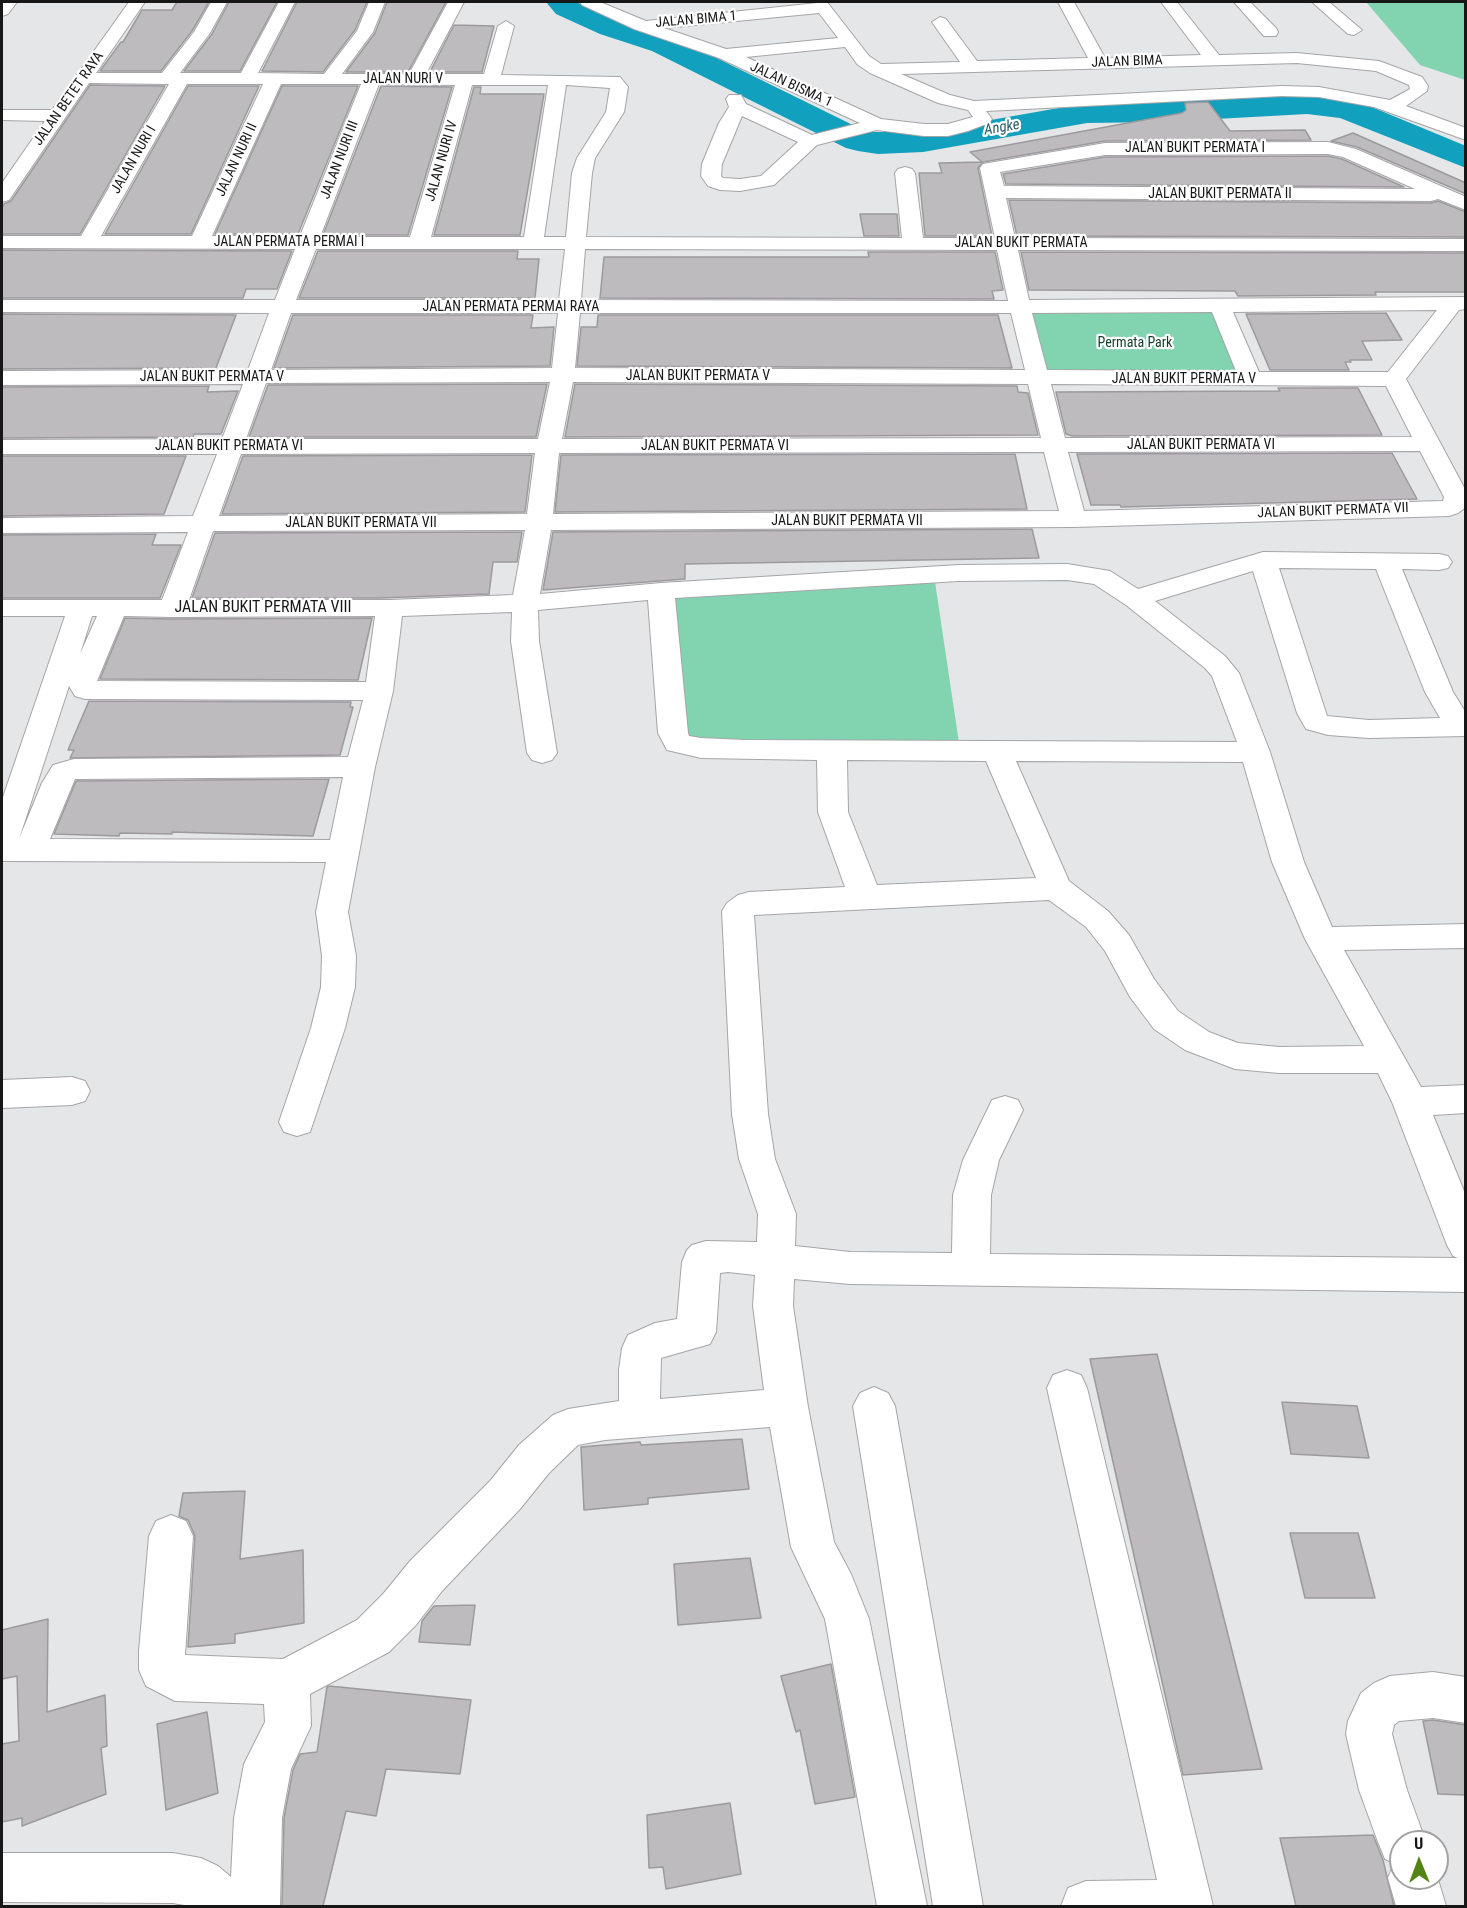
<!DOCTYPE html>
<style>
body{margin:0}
#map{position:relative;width:1467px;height:1908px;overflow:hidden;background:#e5e6e8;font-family:"Roboto Condensed",sans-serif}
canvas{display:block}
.frame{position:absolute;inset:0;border:3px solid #171718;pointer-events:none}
.north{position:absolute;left:1389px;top:1830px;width:60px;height:60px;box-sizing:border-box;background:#fff;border:2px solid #a2a2a3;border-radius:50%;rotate:359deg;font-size:16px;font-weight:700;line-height:24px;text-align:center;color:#171718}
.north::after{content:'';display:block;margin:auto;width:21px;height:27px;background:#548415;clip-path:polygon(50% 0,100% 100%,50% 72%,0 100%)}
</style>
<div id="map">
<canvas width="1467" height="1908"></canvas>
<div class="frame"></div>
<div class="north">U</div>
</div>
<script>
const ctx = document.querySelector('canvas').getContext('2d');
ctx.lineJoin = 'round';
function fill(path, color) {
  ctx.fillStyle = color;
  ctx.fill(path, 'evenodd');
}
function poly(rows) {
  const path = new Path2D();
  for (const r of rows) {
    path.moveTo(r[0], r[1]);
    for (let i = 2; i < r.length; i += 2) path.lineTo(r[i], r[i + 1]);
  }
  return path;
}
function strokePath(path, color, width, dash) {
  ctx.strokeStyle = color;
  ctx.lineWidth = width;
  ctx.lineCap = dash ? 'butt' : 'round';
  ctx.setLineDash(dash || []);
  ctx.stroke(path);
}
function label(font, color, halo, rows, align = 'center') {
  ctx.font = font + ' "Roboto Condensed",sans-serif';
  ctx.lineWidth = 4.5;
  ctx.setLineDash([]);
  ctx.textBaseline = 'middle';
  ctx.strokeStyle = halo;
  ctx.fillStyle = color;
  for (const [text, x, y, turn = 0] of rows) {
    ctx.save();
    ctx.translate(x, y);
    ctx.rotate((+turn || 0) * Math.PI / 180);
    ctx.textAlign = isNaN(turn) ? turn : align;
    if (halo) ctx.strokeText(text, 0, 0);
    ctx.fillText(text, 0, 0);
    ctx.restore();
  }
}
const green = poly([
 [1366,2,1465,2,1465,80,1420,65],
 [1220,306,1251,379,1038,378,1020,307],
 [934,575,959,743,677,748,655,592]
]);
const river = poly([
 [546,2,576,2,622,22,674,37,867,132,923,132,1087,103,1161,102,1307,94,1331,96,1362,103,1466,146,1466,168,1340,118,1307,114,1161,122,1087,123,923,152,878,154,858,151,846,148,652,51,600,34,556,14,546,2]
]);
const building = poly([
 [177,2,209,2,192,31,161,71,100,71,121,42,123,42,142,10,172,10,177,2],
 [229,2,277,2,240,71,184,71,212,34,229,2],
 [297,2,367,2,355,30,323,72,262,71,297,2],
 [387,2,446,2,408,72,346,72,375,33,387,2],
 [454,25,494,26,482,72,430,72,454,25],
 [90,85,165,86,80,234,2,234,2,208,4,204,11,201,90,85],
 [188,86,259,86,191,234,105,234,188,86],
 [282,86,358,86,298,234,215,234,282,86],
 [381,86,452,87,408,235,323,235,381,86],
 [474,87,481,87,480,94,544,94,520,235,434,235,474,87],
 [1208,102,1230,131,1305,130,1311,140,1105,141,983,162,978,168,992,236,925,236,919,173,942,173,939,163,982,162,970,152,1182,113,1186,110,1185,103,1208,102],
 [1353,133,1466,183,1466,194,1357,147,1331,141,1353,133],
 [1328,156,1342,159,1404,187,1006,184,1003,174,1105,157,1328,156],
 [1009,200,1431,203,1438,201,1466,212,1466,237,1017,236,1009,200],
 [860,214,897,214,899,236,864,236,860,214],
 [2,250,292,251,277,289,246,289,243,298,2,298,2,250],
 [318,251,518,251,517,259,539,259,535,298,299,298,318,251],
 [868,252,995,252,1003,290,992,291,994,299,600,298,604,257,869,257,868,252],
 [1021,252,1466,253,1466,292,1375,292,1376,295,1238,296,1235,291,1029,290,1021,252],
 [1386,313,1402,340,1362,341,1372,360,1350,360,1351,362,1345,362,1349,370,1270,370,1246,314,1386,313],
 [2,314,236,315,216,368,2,369,2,314],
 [293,315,533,315,531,328,554,327,550,366,274,368,293,315],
 [598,315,998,315,1012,368,577,366,581,327,597,327,598,315],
 [547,384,536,437,249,437,268,385,547,384],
 [575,384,1017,386,1018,392,1028,393,1038,435,565,437,575,384],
 [209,386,207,392,238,391,221,434,194,434,193,437,2,438,2,387,209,386],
 [1278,388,1358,388,1382,435,1072,436,1066,434,1056,392,1280,391,1278,388],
 [1392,453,1417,499,1121,507,1120,505,1091,505,1077,454,1392,453],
 [1015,454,1027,509,555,512,561,455,1015,454],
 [532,455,525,512,222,514,243,456,532,455],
 [2,456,186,456,164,514,2,516,2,456],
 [1032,529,1039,558,685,564,685,579,543,590,553,532,1032,529],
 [522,532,517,562,493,562,489,594,379,598,192,598,215,533,522,532],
 [156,534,152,545,181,545,160,598,2,598,2,535,156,534],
 [125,618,172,619,372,618,358,680,100,679,125,618],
 [89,701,351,702,350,707,353,707,340,755,70,758,74,750,68,750,89,701],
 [329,779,313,836,172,832,172,834,120,833,119,836,54,834,76,781,329,779],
 [1157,1354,1262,1769,1183,1775,1090,1359,1157,1354],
 [1282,1402,1357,1406,1369,1458,1291,1454,1282,1402],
 [742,1439,749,1489,648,1498,648,1504,584,1510,581,1447,640,1442,641,1445,742,1439],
 [245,1491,240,1559,303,1550,304,1623,235,1634,235,1643,188,1647,195,1536,188,1520,179,1516,183,1493,245,1491],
 [1290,1533,1358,1533,1375,1598,1305,1598,1290,1533],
 [750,1558,761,1618,678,1625,674,1564,750,1558],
 [475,1605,470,1645,419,1642,422,1621,434,1606,475,1605],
 [48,1619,47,1712,105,1695,107,1746,101,1748,106,1794,22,1826,22,1818,2,1822,2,1744,19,1741,17,1676,2,1679,2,1630,48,1619],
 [831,1664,855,1797,815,1804,800,1730,796,1732,781,1676,831,1664],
 [329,1686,471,1700,460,1774,386,1769,376,1816,346,1811,323,1906,282,1906,284,1818,293,1770,300,1754,317,1752,327,1687,329,1686],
 [207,1712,218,1793,166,1810,157,1724,207,1712],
 [1433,1720,1466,1725,1466,1795,1438,1794,1423,1721,1433,1720],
 [730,1803,741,1874,666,1889,663,1867,649,1868,647,1815,730,1803],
 [1373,1835,1383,1860,1394,1906,1296,1906,1280,1838,1373,1835]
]);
const minor = poly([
 [2,2,17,2,8,14,2,16,2,2],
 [129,2,145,2,96,73,162,73,194,32,211,2,227,2,210,33,180,73,241,73,279,2,295,2,258,73,324,74,357,31,369,2,385,2,373,32,342,74,409,74,448,2,464,2,426,74,484,74,498,26,506,21,514,26,501,75,620,77,628,87,624,112,595,158,592,173,586,237,902,238,895,173,898,169,905,167,912,169,915,173,923,238,995,238,980,168,983,164,1105,143,1328,142,1356,149,1466,197,1466,210,1438,199,1431,201,1006,198,1015,238,1466,239,1466,251,1018,250,1029,300,1466,297,1466,309,1459,310,1406,379,1466,491,1466,507,1458,513,1449,516,1073,527,551,530,540,594,661,583,959,565,1067,564,1110,571,1138,589,1263,552,1439,554,1448,556,1452,562,1448,568,1439,570,1402,569,1453,692,1466,713,1466,736,1369,738,1328,735,1306,729,1297,713,1253,571,1155,601,1225,656,1239,673,1270,752,1304,862,1332,927,1466,924,1466,948,1344,950,1421,1087,1466,1085,1466,1113,1433,1115,1466,1196,1466,1292,850,1284,794,1279,793,1306,808,1407,834,1542,851,1574,869,1619,927,1906,877,1906,825,1619,791,1547,770,1427,605,1440,578,1445,549,1473,520,1509,442,1591,416,1625,389,1652,310,1694,311,1726,291,1769,282,1818,280,1906,190,1906,173,1903,2,1902,2,1853,173,1853,201,1858,218,1866,231,1877,234,1818,244,1764,265,1722,264,1704,175,1701,146,1686,139,1670,139,1651,149,1536,156,1521,171,1515,186,1521,193,1536,185,1655,283,1659,357,1620,384,1593,410,1561,490,1481,519,1445,553,1415,568,1409,619,1401,619,1370,622,1348,628,1335,655,1323,677,1319,682,1262,687,1250,692,1245,706,1241,757,1242,758,1214,739,1159,732,1114,722,911,727,903,738,895,749,892,845,887,818,812,817,760,701,758,667,750,658,733,648,600,538,610,539,641,557,753,552,760,542,763,532,760,527,753,511,641,512,612,402,616,393,691,375,767,348,912,356,956,355,987,345,1028,310,1132,297,1136,284,1132,279,1122,311,1028,321,987,322,956,316,912,326,862,2,861,2,800,65,616,2,616,2,600,162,600,188,532,2,533,2,518,193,516,217,454,2,454,2,440,222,439,243,384,2,385,2,371,248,370,269,313,2,312,2,300,275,300,295,249,2,248,2,236,81,236,169,84,89,83,9,200,2,202,2,183,45,121,2,120,2,110,52,110,129,2],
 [187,84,263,84,192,236,101,236,187,84],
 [281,84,361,84,300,236,212,236,281,84],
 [379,84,455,85,410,237,320,237,379,84],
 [472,85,548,85,524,237,431,237,472,85],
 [566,85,610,88,606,112,577,158,572,173,566,237,544,237,566,85],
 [1328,154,1343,157,1415,189,1004,186,1000,172,1105,155,1328,154],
 [316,249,565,249,559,300,296,300,316,249],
 [585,249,997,250,1008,301,581,300,585,249],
 [1437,310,1388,372,1259,372,1233,312,1437,310],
 [1212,312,1236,371,1047,370,1032,313,1212,312],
 [291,313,558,313,552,368,271,370,291,313],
 [580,313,1011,313,1025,370,575,368,580,313],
 [550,382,538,439,246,439,266,383,550,382],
 [573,382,1028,384,1041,438,562,439,573,382],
 [1051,384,1386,386,1412,437,1065,438,1051,384],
 [1420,451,1444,497,1443,501,1084,511,1068,452,1420,451],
 [1044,452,1059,511,553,514,559,453,1044,452],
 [535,453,527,514,219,516,241,454,535,453],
 [525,530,513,595,390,600,189,600,213,531,525,530],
 [1279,568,1376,569,1425,692,1440,718,1369,720,1327,716,1279,568],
 [1067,580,1094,584,1126,605,1205,668,1212,676,1237,742,745,740,701,738,689,736,688,733,675,598,959,581,1067,580],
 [92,616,97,616,80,654,92,616],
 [124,616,172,617,375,616,366,682,97,681,124,616],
 [69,686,75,696,85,699,363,700,348,757,74,759,53,765,42,783,19,839,69,686],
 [847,760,986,761,1036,878,877,885,848,812,847,760],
 [1016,761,1243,762,1272,862,1305,939,1364,1046,1279,1047,1238,1043,1209,1032,1178,1011,1154,979,1129,935,1108,911,1069,881,1016,761],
 [343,777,330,840,50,839,75,779,343,777],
 [1049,900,1086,927,1105,951,1130,997,1154,1029,1185,1050,1235,1069,1279,1073,1378,1073,1392,1102,1447,1245,1453,1256,1458,1258,990,1254,991,1195,999,1160,1023,1110,1018,1100,1005,1096,992,1100,963,1160,953,1195,952,1253,850,1252,795,1246,796,1214,775,1159,768,1114,754,915,1049,900],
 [728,1272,755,1275,753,1306,764,1390,660,1399,661,1358,710,1344,716,1332,720,1273,728,1272],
 [580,2,600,2,646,21,827,2,869,56,881,64,960,62,932,22,940,17,946,19,977,61,1088,58,1058,2,1074,2,1105,58,1201,55,1161,2,1177,2,1219,55,1297,53,1379,61,1422,77,1428,86,1427,91,1406,106,1466,128,1466,140,1374,107,1319,97,1282,96,986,111,992,119,989,123,968,131,948,136,924,136,877,130,817,145,774,185,740,191,720,190,708,186,701,176,702,164,719,123,729,107,726,99,729,95,741,95,746,104,812,135,860,123,719,58,634,29,582,5,580,2],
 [819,13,838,38,726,49,664,28,819,13],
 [845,47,857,64,870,73,938,103,968,110,973,117,948,124,924,124,881,119,746,57,845,47],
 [1297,63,1376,71,1409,85,1410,89,1390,100,1319,87,1282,86,974,101,950,95,901,74,1297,63],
 [742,116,798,142,761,176,740,179,723,178,721,176,722,164,742,116],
 [1234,2,1250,2,1276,28,1278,32,1276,36,1264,36,1234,2],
 [1312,2,1329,2,1362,30,1354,35,1348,34,1312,2],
 [72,1077,85,1081,90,1091,85,1101,72,1105,2,1108,2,1080,72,1077],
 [1067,1370,1081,1375,1087,1388,1213,1906,1061,1906,1068,1888,1086,1881,1157,1880,1047,1388,1053,1375,1067,1370],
 [874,1387,888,1393,895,1406,983,1906,933,1906,853,1406,860,1393,874,1387],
 [1433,1672,1466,1677,1466,1723,1433,1718,1399,1721,1394,1725,1392,1734,1407,1790,1426,1842,1401,1842,1401,1878,1437,1876,1446,1906,1396,1906,1388,1878,1394,1863,1385,1859,1378,1842,1359,1790,1346,1734,1348,1721,1361,1693,1374,1683,1390,1676,1433,1672]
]);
const farStreetnames = [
 ["JALAN BIMA 1",696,20,-5],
 ["JALAN BIMA",1127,62,-2],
 ["JALAN NURI V",403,79],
 ["JALAN BISMA 1",791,85,25],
 ["JALAN BETET RAYA",69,99,-55],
 ["JALAN BUKIT PERMATA I",1195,148],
 ["JALAN NURI I",134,160,-60],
 ["JALAN NURI II",237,160,-65],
 ["JALAN NURI III",340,160,-69],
 ["JALAN NURI IV",442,161,-74],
 ["JALAN BUKIT PERMATA II",1220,194],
 ["JALAN PERMATA PERMAI I",289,242],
 ["JALAN BUKIT PERMATA",1021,243],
 ["JALAN PERMATA PERMAI RAYA",511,307],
 ["JALAN BUKIT PERMATA V",698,376],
 ["JALAN BUKIT PERMATA V",212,377],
 ["JALAN BUKIT PERMATA V",1184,379],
 ["JALAN BUKIT PERMATA VI",1201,445],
 ["JALAN BUKIT PERMATA VI",229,446],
 ["JALAN BUKIT PERMATA VI",715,446],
 ["JALAN BUKIT PERMATA VII",1333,511,-2],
 ["JALAN BUKIT PERMATA VII",847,521],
 ["JALAN BUKIT PERMATA VII",361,523]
];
const farParknames = [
 ["Permata Park",1135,343]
];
const farWaternames = [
 ["Angke",1002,128,-10]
];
const streetNames = [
 ["JALAN BUKIT PERMATA VIII",263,608]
];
fill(green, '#82d4b0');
fill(river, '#11a0be');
fill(building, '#bdbbbd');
strokePath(building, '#9c9a9c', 1.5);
strokePath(minor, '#a5a5a8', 2);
fill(minor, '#fff');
label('14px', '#171718', '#fff', farStreetnames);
label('14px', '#14402f', '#fff', farParknames);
label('italic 15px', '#295b68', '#fff', farWaternames);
label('16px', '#171718', '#fff', streetNames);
</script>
